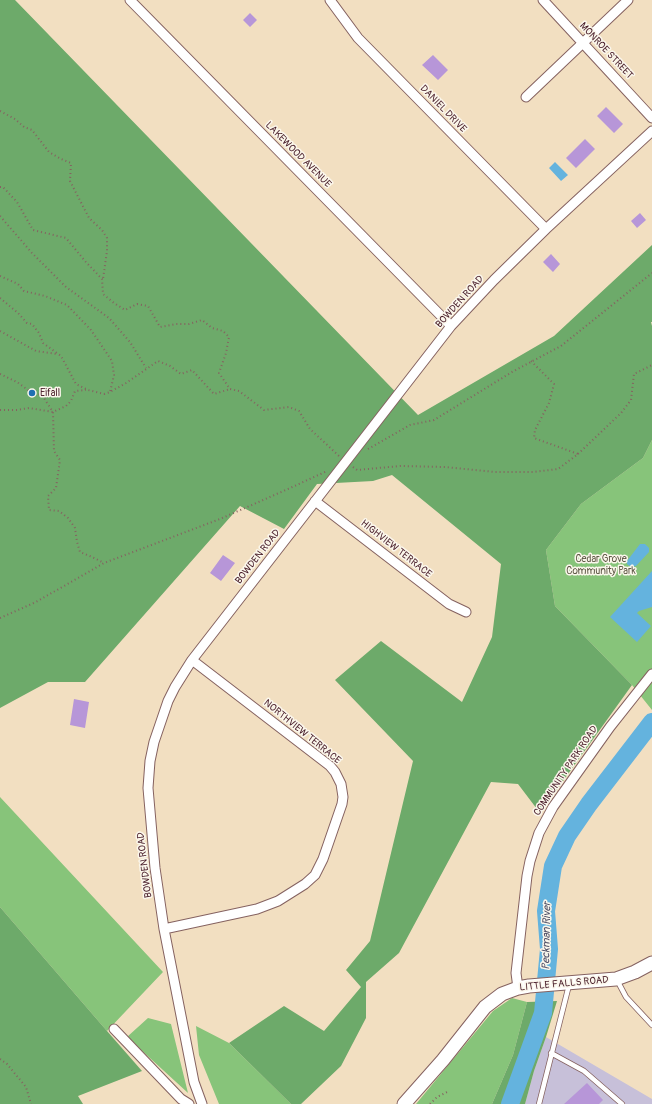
<!DOCTYPE html>
<style>
body{margin:0}
canvas{display:block;background:#f2dfc1}
</style>
<canvas width="652" height="1104"></canvas>
<script>
const ctx = document.querySelector('canvas').getContext('2d');
ctx.lineJoin = 'round';
function fill(path, color) {
  ctx.fillStyle = color;
  ctx.fill(path, 'evenodd');
}
function poly(rows) {
  const path = new Path2D();
  for (const r of rows) {
    path.moveTo(r[0], r[1]);
    for (let i = 2; i < r.length; i += 2) path.lineTo(r[i], r[i + 1]);
  }
  return path;
}
function strokePath(path, color, width, dash) {
  ctx.strokeStyle = color;
  ctx.lineWidth = width;
  ctx.lineCap = dash ? 'butt' : 'round';
  ctx.setLineDash(dash || []);
  ctx.stroke(path);
}
function label(font, color, halo, rows, align = 'center') {
  ctx.font = font + ' Pangolin,sans-serif';
  ctx.lineWidth = 3;
  ctx.setLineDash([]);
  ctx.textBaseline = 'middle';
  ctx.strokeStyle = halo;
  ctx.fillStyle = color;
  for (const [text, x, y, turn = 0] of rows) {
    ctx.save();
    ctx.translate(x, y);
    ctx.rotate((+turn || 0) * Math.PI / 180);
    ctx.textAlign = isNaN(turn) ? turn : align;
    if (halo) ctx.strokeText(text, 0, 0);
    ctx.fillText(text, 0, 0);
    ctx.restore();
  }
}
const industrial = poly([
 [546,1037,652,1099,652,1104,525,1104,534,1071]
]);
const green = poly([
 [652,440,652,710,632,685,555,606,546,550,581,504,643,458],
 [0,797,163,972,107,1031,0,907],
 [512,998,527,1002,513,1055,492,1104,416,1104,493,1011],
 [148,1018,171,1024,188,1093,127,1037],
 [196,1026,229,1043,291,1104,219,1104,199,1055]
]);
const forest = poly([
 [0,0,15,0,418,415,554,336,652,245,652,322,651,322,652,326,652,440,643,458,581,504,546,550,555,606,632,685,540,813,518,784,491,782,399,953,366,982,366,1018,341,1066,301,1104,291,1104,229,1043,284,1006,324,1031,361,987,346,970,370,941,413,761,335,680,381,641,462,702,492,637,501,564,392,475,373,481,317,484,284,529,240,506,85,682,48,682,0,708],
 [0,907,107,1031,142,1071,78,1096,83,1104,0,1104],
 [557,1001,546,1037,534,1071,525,1104,492,1104,513,1055,527,1002]
]);
const water = poly([
 [555,162,568,175,561,181,549,168],
 [640,544,645,544,649,548,649,552,636,566,631,567,627,564,627,561],
 [652,571,652,607,639,611,637,613,651,626,637,642,610,617]
]);
const river = poly([
 [510,1104,543,1013,549,949,546,911,553,866,567,836,589,804,652,722]
]);
const building = poly([
 [250,13,257,20,250,27,243,20],
 [433,55,448,70,438,80,422,65],
 [606,107,623,124,614,133,597,116],
 [585,139,595,149,576,168,566,158],
 [640,213,646,220,637,228,631,221],
 [551,254,560,264,553,272,543,262],
 [223,555,235,563,221,581,210,573],
 [74,699,89,702,85,728,70,725],
 [587,1083,603,1100,599,1104,564,1104]
]);
const path = poly([
 [0,111,15,119,24,127,32,130,49,152,61,159,71,163,70,181,89,218,102,230,107,238,107,251,103,279],
 [0,187,3,187,17,202,33,230,66,238,85,261,102,279,103,294,114,303,125,310,137,304,148,306,160,327,176,324,189,324,202,320,212,328,223,331,229,337,226,353,219,373,230,389,239,391,264,410,289,407,299,411,310,429,339,456],
 [0,216,32,253,66,287,109,318,130,342,146,368],
 [0,276,18,284,24,291,45,296,67,305,91,330,112,361,114,375,110,392],
 [0,298,18,313,27,323,32,324,39,333,43,343,61,356,76,384,88,390,104,394,110,392,126,383,158,361,170,366,181,374,192,370,214,394,230,389],
 [0,331,36,351,57,354],
 [0,374,17,382,32,393,42,395,53,412,54,451,60,460,56,488,48,496,49,510,59,511,68,518,75,528,77,542,80,552,92,557,104,563],
 [0,410,17,410,29,408,53,412,66,406,71,401,75,391,86,390],
 [368,449,410,425,434,420,512,372,561,346,652,273],
 [578,454,621,413,631,400,634,374,652,365],
 [353,467,357,470,400,466,445,467,495,472,533,472,558,469,578,454,534,438,535,430,549,403,554,384,531,361],
 [0,618,36,602,104,563,220,519,288,489,327,471],
 [0,1059,7,1064,26,1087,31,1104],
 [430,1104,437,1097,449,1091]
]);
const lane = poly([
 [617,980,626,997,652,1025],
 [551,1053,584,1071,622,1104],
 [539,1104,569,985]
]);
const street = poly([
 [130,0,451,326],
 [330,0,358,38,546,229],
 [543,0,652,118],
 [526,97,628,0],
 [315,501,449,604,466,612],
 [164,929,257,909,278,901,305,884,315,875,323,859,342,804,343,797,341,784,335,772,330,766,192,660],
 [518,988,516,973,527,876,530,861,539,833,553,807,610,727,652,674],
 [114,1029,181,1099,189,1104],
 [202,1104,194,1082,164,929,155,868,148,788,150,761,154,742,168,701,175,687,192,660,451,326,494,280,546,229,652,131]
]);
const secondary = poly([
 [404,1104,443,1060,485,1007,502,994,518,988,529,986,616,979,635,972,652,963]
]);
const markers = [
 [32,393,4,"#1f6fb2"]
];
const streetNames = [
 ["MONROE STREET",606,51,47],
 ["DANIEL DRIVE",443,109,46],
 ["LAKEWOOD AVENUE",298,155,45],
 ["BOWDEN ROAD",460,302,-48],
 ["HIGHVIEW TERRACE",396,549,38],
 ["BOWDEN ROAD",258,557,-52],
 ["NORTHVIEW TERRACE",302,732,39],
 ["COMMUNITY PARK ROAD",566,771,-56],
 ["BOWDEN ROAD",145,865,-97],
 ["LITTLE FALLS ROAD",564,984,-5]
];
const poiNames = [
 ["Eifall",40,393]
];
const parkNames = [
 ["Cedar Grove",601,559],
 ["Community Park",601,571]
];
const waterNames = [
 ["Peckman River",547,936,-89]
];
fill(industrial, '#c7c0d9');
fill(green, '#87c47a');
fill(forest, '#6daa6a');
fill(water, '#64b3de');
strokePath(river, '#64b3de', 18);
fill(building, '#b796d8');
strokePath(lane, '#856260', 6);
strokePath(street, '#856260', 11);
strokePath(secondary, '#856260', 15);
strokePath(path, '#856260', 2, [1, 3]);
strokePath(lane, '#fff', 4.5);
strokePath(street, '#fff', 9);
strokePath(secondary, '#fff', 13);
for (const [x, y, r, color] of markers) {
  const dot = new Path2D();
  dot.arc(x, y, r, 0, 2 * Math.PI);
  ctx.fillStyle = color;
  ctx.fill(dot);
  strokePath(dot, '#fbf7ec', 1.5);
}
label('10px', '#4a1f2b', '#fbf7ec', streetNames);
label('10px', '#4a1f2b', '#fbf7ec', poiNames, 'left');
label('10px', '#5f5947', '#fbf7ec', parkNames);
label('italic 11px', '#53536a', '#fbf7ec', waterNames);
</script>
